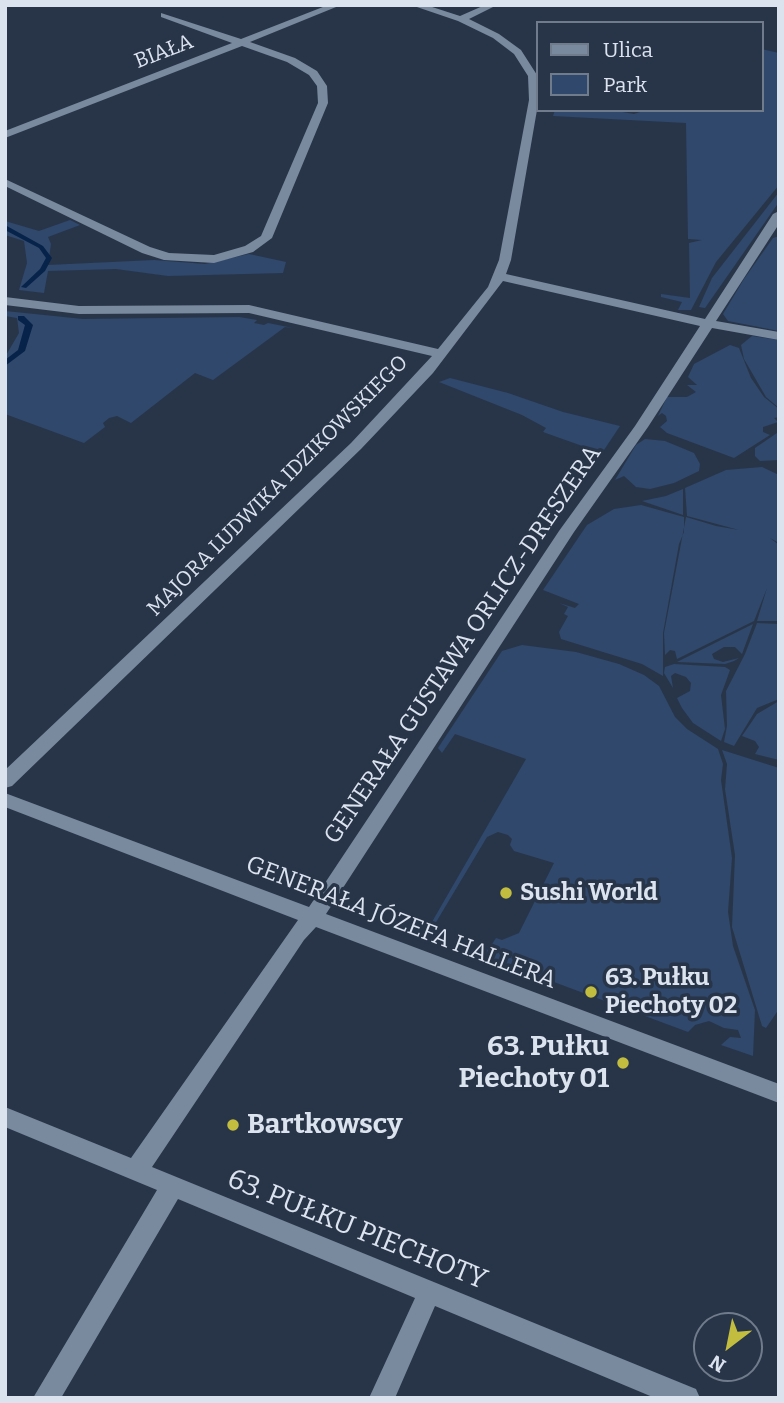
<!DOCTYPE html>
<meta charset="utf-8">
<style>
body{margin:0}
#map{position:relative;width:784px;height:1403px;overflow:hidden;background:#283548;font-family:Bitter,serif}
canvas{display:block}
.frame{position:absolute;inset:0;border:7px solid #dbe3ef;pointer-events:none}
.legend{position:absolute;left:536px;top:21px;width:228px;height:91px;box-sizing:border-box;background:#283548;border:2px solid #707b8b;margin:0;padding:9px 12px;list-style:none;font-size:21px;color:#dbe3ef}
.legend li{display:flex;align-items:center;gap:14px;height:35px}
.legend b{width:35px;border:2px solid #707b8b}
.north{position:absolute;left:693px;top:1312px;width:70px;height:70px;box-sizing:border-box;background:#283548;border:2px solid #707b8b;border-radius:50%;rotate:212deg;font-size:19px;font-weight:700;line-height:28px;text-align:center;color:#dbe3ef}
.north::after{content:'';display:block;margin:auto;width:24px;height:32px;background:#c2bd3f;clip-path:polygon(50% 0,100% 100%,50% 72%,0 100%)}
</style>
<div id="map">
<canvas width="784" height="1403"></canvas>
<div class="frame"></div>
<ul class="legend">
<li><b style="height:9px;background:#79899e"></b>Ulica</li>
<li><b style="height:19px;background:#2f486c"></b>Park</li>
</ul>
<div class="north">N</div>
</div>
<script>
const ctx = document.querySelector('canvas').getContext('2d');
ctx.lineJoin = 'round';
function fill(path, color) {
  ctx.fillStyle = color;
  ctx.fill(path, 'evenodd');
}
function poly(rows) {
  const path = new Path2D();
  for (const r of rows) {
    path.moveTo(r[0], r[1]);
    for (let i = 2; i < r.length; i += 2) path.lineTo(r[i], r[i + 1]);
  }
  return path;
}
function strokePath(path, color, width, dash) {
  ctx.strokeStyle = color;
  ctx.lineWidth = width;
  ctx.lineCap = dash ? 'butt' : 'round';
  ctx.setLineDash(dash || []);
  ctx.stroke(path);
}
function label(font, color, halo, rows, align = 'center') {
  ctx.font = font + ' Bitter,serif';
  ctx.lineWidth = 7;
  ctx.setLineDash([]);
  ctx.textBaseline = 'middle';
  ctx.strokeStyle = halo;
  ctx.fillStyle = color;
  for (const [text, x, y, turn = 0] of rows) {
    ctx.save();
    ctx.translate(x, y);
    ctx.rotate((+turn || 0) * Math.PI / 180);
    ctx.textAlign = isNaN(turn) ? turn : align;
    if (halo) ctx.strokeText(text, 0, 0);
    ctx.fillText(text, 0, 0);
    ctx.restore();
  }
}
const green = poly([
 [761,49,779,53,779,185,716,262,691,310,678,310,682,302,661,297,661,294,690,298,689,243,702,240,688,239,686,123,553,116,555,110,611,110,634,114,640,112,635,110,761,110],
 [779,192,779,202,705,308,699,307,712,278],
 [70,220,80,225,48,237,51,244,48,265,154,260,205,264,249,254,286,262,283,273,168,276,116,269,48,271,44,293,19,290,27,263,24,241,5,235,5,221,39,231],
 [779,236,779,331,728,321,723,314,744,279,773,238],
 [5,311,83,319,239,317,257,320,254,323,264,325,268,323,293,328,285,327,213,380,195,373,131,423,117,416,109,418,103,423,105,427,84,443,5,414,5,357,19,333,17,318,5,316],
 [752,336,779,340,779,408,766,397,744,359,741,345],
 [730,345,739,348,751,378,764,397,779,409,779,417,774,418,778,422,763,427,763,432,770,435,734,458,667,433,660,427,667,421,666,416,662,413,658,416,667,397,687,397,696,392,687,385,697,385,688,377,694,364],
 [450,378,508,393,563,412,620,426,602,453,543,432,546,428,522,415,439,382],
 [777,433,779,460,760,461,755,456,755,448],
 [645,439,665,441,694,453,700,464,699,471,674,483,650,489,636,487,624,476,615,480,636,445],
 [762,467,779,475,779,543,770,538,779,545,779,621,757,621,767,588,754,621,677,659,675,651,670,650,665,655,664,633,686,517,716,526,739,530,687,516,685,488,726,470],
 [683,489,683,515,642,501,666,496],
 [641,505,684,517,684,532,679,544,663,633,663,676,642,664,561,639,559,632,568,616,564,614,568,607,559,603,575,608,579,604,543,590,587,525,614,509],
 [757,623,779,624,779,699,757,708,734,746,724,742,727,726,726,691,745,654],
 [753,624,742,654,735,647,724,647,712,654,714,659,723,662,739,658,734,661,725,664,677,662],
 [522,645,576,652,619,664,644,675,659,686,675,717,687,729,718,749,723,764,721,780,732,858,728,912,733,946,755,1010,753,1056,721,1045,730,1037,741,1038,738,1030,724,1028,709,1021,695,1025,688,1032,476,953,482,944,490,947,496,938,502,940,519,933,554,863,514,851,510,845,512,839,508,835,498,832,487,837,429,934,425,934,526,759,455,734,442,753,438,748,502,651],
 [674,664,725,667,730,670,721,695,725,729,721,741,693,723,682,708,677,698,690,691,691,683,686,677,675,673,671,676,673,688,664,673,665,667],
 [779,701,779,760,755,754,759,747,755,741,742,736,757,714],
 [722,750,779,768,779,1009,766,1028,762,1026,732,927,735,855,725,789,727,764]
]);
const stream = poly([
 [5,225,43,246,52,258,45,271,26,288,21,287,40,269,46,258,39,248,5,230,5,225],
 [18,316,24,316,33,325,25,351,5,366,5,360,18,350,25,325,18,320,18,316]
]);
const minor = poly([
 [328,5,341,5,250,42,295,58,317,71,327,86,328,103,272,238,253,252,214,263,164,260,142,253,5,186,5,179,150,247,169,253,214,255,245,246,261,236,318,103,317,86,309,75,287,62,242,46,5,138,5,131,232,43,161,17,161,13,241,39,328,5],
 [411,5,426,5,460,16,485,5,497,5,469,19,499,34,521,50,537,75,537,110,511,260,506,274,705,319,773,214,779,211,779,224,716,321,779,332,779,340,712,328,648,427,574,532,326,914,779,1084,779,1103,316,927,304,940,152,1167,696,1389,700,1398,655,1398,435,1306,395,1398,369,1398,415,1298,178,1199,61,1398,33,1398,157,1190,5,1127,5,1107,131,1158,298,920,5,807,5,793,309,907,559,531,635,426,700,326,503,281,433,373,361,449,12,786,5,788,5,770,351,443,432,356,249,313,79,314,5,305,5,297,79,306,249,305,438,349,488,287,499,260,529,100,528,76,514,54,493,38,458,21,411,5]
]);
const markers = [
 [506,893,7,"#c2bd3f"],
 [591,992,7,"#c2bd3f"],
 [623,1063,7,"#c2bd3f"],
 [233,1125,7,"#c2bd3f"]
];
const farStreetnames = [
 ["BIAŁA",164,52,-21],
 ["MAJORA LUDWIKA IDZIKOWSKIEGO",278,486,-45]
];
const streetNames = [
 ["GENERAŁA GUSTAWA ORLICZ-DRESZERA",463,645,-56],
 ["GENERAŁA JÓZEFA HALLERA",401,923,21]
];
const poiNames = [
 ["Sushi World",520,893],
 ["63. Pułku",605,978],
 ["Piechoty 02",605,1006]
];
const nearPoinames = [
 ["63. Pułku",609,1047],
 ["Piechoty 01",609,1079],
 ["Bartkowscy",247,1125,"left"]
];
const nearStreetnames = [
 ["63. PUŁKU PIECHOTY",357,1230,22]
];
fill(green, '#2f486c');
fill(stream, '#072349');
fill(minor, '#79899e');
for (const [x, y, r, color] of markers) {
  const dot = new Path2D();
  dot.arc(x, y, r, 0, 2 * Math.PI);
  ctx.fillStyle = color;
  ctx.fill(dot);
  strokePath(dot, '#283548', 2.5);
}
label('21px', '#dbe3ef', '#283548', farStreetnames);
label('24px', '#dbe3ef', '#283548', streetNames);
label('bold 24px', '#dbe3ef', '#283548', poiNames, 'left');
label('bold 28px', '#dbe3ef', '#283548', nearPoinames, 'right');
label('28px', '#dbe3ef', '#283548', nearStreetnames);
</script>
